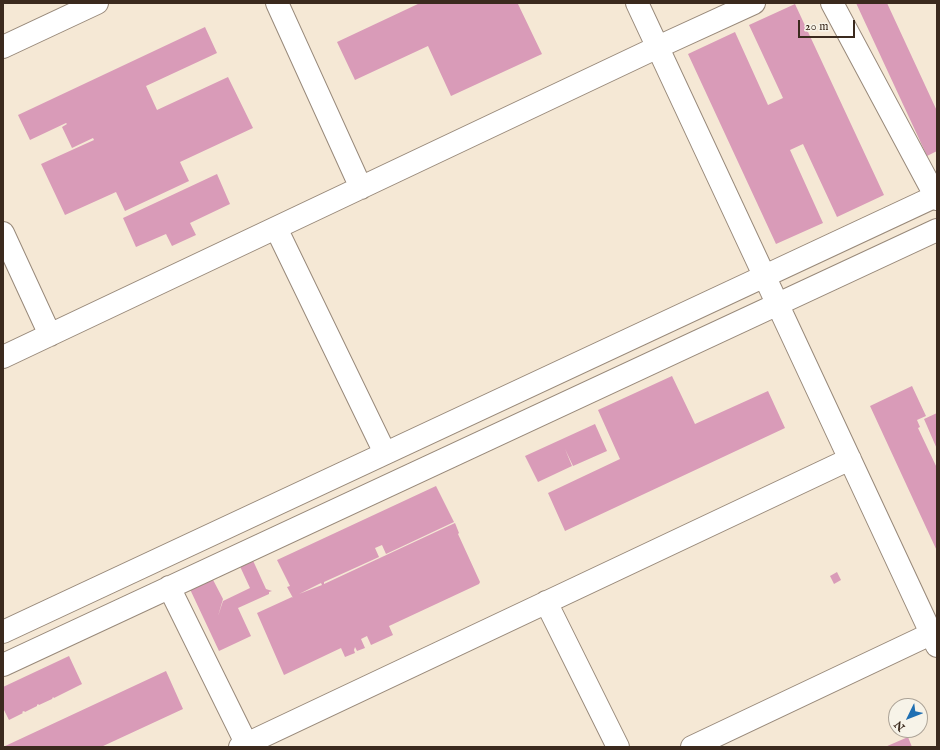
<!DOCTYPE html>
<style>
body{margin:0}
#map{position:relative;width:940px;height:750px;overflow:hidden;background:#f5e8d5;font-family:"IM FELL English",serif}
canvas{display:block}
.frame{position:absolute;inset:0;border:4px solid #3b2a1e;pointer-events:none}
.north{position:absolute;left:888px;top:698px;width:40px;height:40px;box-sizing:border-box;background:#f7f3e8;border:1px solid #aca397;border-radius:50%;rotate:227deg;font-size:11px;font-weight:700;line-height:16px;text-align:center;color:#3b2a1e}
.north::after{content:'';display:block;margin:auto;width:14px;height:18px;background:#1f6fb2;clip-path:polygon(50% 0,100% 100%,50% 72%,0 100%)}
.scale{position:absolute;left:798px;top:20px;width:57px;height:18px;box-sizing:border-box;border:2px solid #3b2a1e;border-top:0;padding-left:5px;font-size:12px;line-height:14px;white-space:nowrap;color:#3b2a1e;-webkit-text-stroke:3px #f7f3e8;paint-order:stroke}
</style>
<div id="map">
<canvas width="940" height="750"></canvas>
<div class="frame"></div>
<div class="north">N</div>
<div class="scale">20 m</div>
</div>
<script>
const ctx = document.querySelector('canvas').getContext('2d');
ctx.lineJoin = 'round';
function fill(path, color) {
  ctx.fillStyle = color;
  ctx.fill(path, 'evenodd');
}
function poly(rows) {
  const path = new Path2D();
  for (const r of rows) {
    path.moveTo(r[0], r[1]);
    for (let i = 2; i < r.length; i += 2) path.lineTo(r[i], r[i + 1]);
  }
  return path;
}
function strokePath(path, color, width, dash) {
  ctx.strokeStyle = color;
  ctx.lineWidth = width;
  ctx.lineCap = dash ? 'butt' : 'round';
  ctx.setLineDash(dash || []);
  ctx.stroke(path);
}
const building = poly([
 [420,3,521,3,518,4,542,54,451,96,428,46,355,80,337,42],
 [856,3,887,3,937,111,937,151,927,156],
 [795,4,884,195,837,217,803,144,790,150,823,223,776,244,688,54,735,32,768,105,783,98,749,25],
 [205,27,217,53,146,86,157,110,228,77,253,128,180,162,189,181,125,211,116,192,65,215,41,164,94,140,93,138,72,148,62,127,67,124,66,123,30,140,18,115],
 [217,174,230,204,190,223,196,235,172,246,166,234,136,247,123,218],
 [672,376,695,424,768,391,785,428,565,531,548,493,620,459,598,410],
 [912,386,926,416,917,420,920,427,918,428,937,468,937,551,870,406],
 [937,413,937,449,924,419],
 [595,424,607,451,573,466,565,449,572,466,538,482,525,456],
 [436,486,454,522,386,554,382,545,375,548,379,557,324,582,324,584,455,523,459,533,458,534,480,582,479,584,389,626,393,635,371,645,367,636,361,639,365,648,357,651,355,647,354,650,355,653,345,657,341,648,284,675,257,613,292,597,293,598,287,587,290,586,277,560],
 [321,583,322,585,299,594],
 [250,554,266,589,272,591,269,592,269,594,238,608,251,636,219,651,188,585,210,574,223,599,218,616,223,601,250,588,237,560],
 [837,572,841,580,834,584,830,576],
 [69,656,82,684,54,698,53,697,52,699,39,705,38,704,37,705,37,706,25,712,24,711,22,712,23,713,9,720,3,708,3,687],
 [166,671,183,709,101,747,3,747],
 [908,737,912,747,885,747]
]);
const minor = poly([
 [277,3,361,188],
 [637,3,937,646],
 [832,3,937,199],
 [3,47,97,3],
 [276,228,385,453],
 [3,233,50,335],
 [3,357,658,47,754,3],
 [169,587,248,747],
 [546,602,618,747],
 [3,632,936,196],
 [3,665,937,230],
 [240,747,850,459],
 [692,747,937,631]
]);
fill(building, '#d99bb8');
strokePath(minor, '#98897a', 24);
strokePath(minor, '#fff', 22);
</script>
